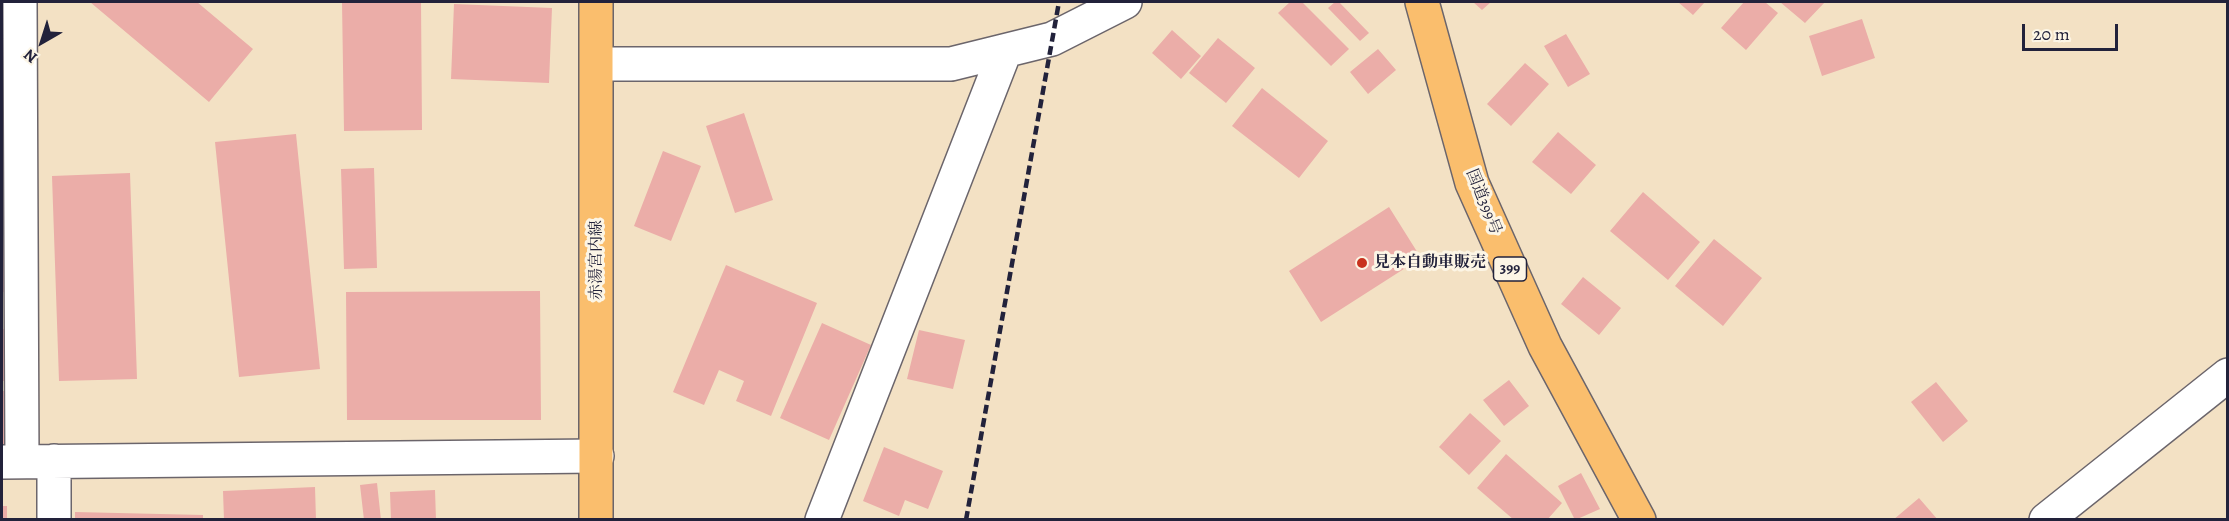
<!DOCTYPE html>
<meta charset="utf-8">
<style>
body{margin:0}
#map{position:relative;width:2229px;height:521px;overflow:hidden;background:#f3e1c4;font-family:Alegreya,serif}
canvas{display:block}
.frame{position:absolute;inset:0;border:3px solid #22223b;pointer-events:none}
.north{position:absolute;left:12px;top:12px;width:60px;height:60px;-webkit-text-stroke:4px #fcf5e5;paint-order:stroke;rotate:219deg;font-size:16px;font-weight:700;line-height:24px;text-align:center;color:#22223b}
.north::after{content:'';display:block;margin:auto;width:21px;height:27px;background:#22223b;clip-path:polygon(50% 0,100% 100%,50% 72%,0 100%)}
.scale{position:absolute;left:2022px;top:24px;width:96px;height:27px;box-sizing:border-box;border:3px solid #22223b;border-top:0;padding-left:8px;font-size:18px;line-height:21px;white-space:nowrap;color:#22223b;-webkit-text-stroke:4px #fcf5e5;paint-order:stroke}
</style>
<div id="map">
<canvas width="2229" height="521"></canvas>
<div class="frame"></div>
<div class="north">N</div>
<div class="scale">20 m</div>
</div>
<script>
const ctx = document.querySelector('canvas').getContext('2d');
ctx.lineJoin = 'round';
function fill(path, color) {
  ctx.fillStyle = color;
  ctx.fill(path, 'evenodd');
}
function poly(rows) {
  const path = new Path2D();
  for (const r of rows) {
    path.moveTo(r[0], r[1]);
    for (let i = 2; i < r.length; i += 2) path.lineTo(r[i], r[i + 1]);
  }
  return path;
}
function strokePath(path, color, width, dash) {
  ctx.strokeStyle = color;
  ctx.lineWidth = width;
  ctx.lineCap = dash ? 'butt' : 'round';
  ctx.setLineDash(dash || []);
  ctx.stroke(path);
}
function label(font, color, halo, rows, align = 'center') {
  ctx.font = font + ' Alegreya,"Noto Serif JP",serif';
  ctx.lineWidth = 6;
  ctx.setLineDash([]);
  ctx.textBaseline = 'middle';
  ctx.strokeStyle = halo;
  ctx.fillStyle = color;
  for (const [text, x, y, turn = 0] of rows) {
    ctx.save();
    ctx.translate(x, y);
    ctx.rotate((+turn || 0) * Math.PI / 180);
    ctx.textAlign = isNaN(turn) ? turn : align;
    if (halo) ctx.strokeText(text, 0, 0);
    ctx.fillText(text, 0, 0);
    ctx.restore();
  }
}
const building = poly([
 [90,2,197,2,253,49,209,102],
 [342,2,421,2,422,130,344,131],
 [1290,2,1302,2,1349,49,1331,66,1278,13],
 [1335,2,1339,2,1369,33,1360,41,1328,8],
 [1473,2,1491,2,1482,10],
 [1678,2,1705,2,1693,15],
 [1744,2,1765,2,1778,13,1746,50,1721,28],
 [1780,2,1825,2,1805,23],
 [454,4,552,8,549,83,451,79],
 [1862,19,1875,58,1822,76,1809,36],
 [1172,30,1201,56,1181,79,1152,53],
 [1566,34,1590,74,1568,87,1544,46],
 [1218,38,1255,68,1226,103,1189,73],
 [1378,49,1396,70,1368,94,1350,72],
 [1525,63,1549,84,1511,126,1487,104],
 [1262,88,1328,141,1299,178,1232,126],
 [744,113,773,200,735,213,706,126],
 [1558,132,1596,165,1571,194,1532,162],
 [296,134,320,369,239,377,215,142],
 [663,151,701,166,671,241,634,226],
 [374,168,377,268,344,269,341,169],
 [130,173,137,379,59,381,52,176],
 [1643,192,1700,242,1668,280,1610,231],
 [1389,207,1421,258,1321,322,1289,271],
 [2,239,7,239,8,292,2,292],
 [1714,239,1762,278,1723,326,1675,286],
 [726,265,817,303,771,416,736,401,744,381,719,370,704,405,673,392],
 [1583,277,1621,308,1599,335,1561,304],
 [540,291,541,420,347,420,346,292],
 [822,323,871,345,829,440,780,418],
 [2,329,5,329,4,381,2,381],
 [919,330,965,340,953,389,907,379],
 [1509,380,1529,406,1504,426,1483,400],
 [1936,382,1968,421,1943,442,1911,402],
 [2,391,6,391,6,454,2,454],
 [1470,413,1501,441,1469,475,1439,447],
 [884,447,943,471,928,509,905,500,899,516,863,501],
 [1506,454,1562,503,1547,520,1514,520,1477,488],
 [1581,473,1600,509,1575,520,1558,486],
 [377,483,381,520,364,520,360,485],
 [315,487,316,520,224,520,223,491],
 [435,490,436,520,391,520,390,492],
 [1919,498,1938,520,1893,520],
 [2,506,7,506,7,520,2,520],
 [75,512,203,515,203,520,75,520]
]);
const minor = poly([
 [20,2,22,462],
 [597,64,951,64,1052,39,1125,2],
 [2,462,597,456],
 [54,520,54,461],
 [822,520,1005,51],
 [2046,520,2228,375]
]);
const major = poly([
 [596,2,596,520]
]);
const highway = poly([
 [1422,2,1472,183,1545,346,1639,520]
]);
const rail = poly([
 [966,520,1059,2]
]);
const markers = [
 [1362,263,6,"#c8321e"]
];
const shields = [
 [1510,269,33]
];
const shieldNames = [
 ["399",1510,269]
];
const streetNames = [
 ["国道399号",1483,202,68],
 ["赤湯宮内線",597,260,-90]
];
const poiNames = [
 ["見本自動車販売",1374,263]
];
fill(building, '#ebada8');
strokePath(minor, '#6b656b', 36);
strokePath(major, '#6b656b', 36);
strokePath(highway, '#6b656b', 36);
strokePath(minor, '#fff', 33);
strokePath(major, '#fabe6d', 33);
strokePath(highway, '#fabe6d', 33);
strokePath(rail, '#22223b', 4.5, [9, 4.5]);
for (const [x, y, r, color] of markers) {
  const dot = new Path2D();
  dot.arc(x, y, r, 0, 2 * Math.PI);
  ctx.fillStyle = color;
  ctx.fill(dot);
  strokePath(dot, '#fcf5e5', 2);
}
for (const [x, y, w] of shields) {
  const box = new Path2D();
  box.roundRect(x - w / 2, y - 12, w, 24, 4.5);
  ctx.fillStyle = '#fcf5e5';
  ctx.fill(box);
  strokePath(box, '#22223b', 1.5);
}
label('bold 15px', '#22223b', null, shieldNames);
label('16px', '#22223b', '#fcf5e5', streetNames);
label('bold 16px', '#22223b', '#fcf5e5', poiNames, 'left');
</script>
